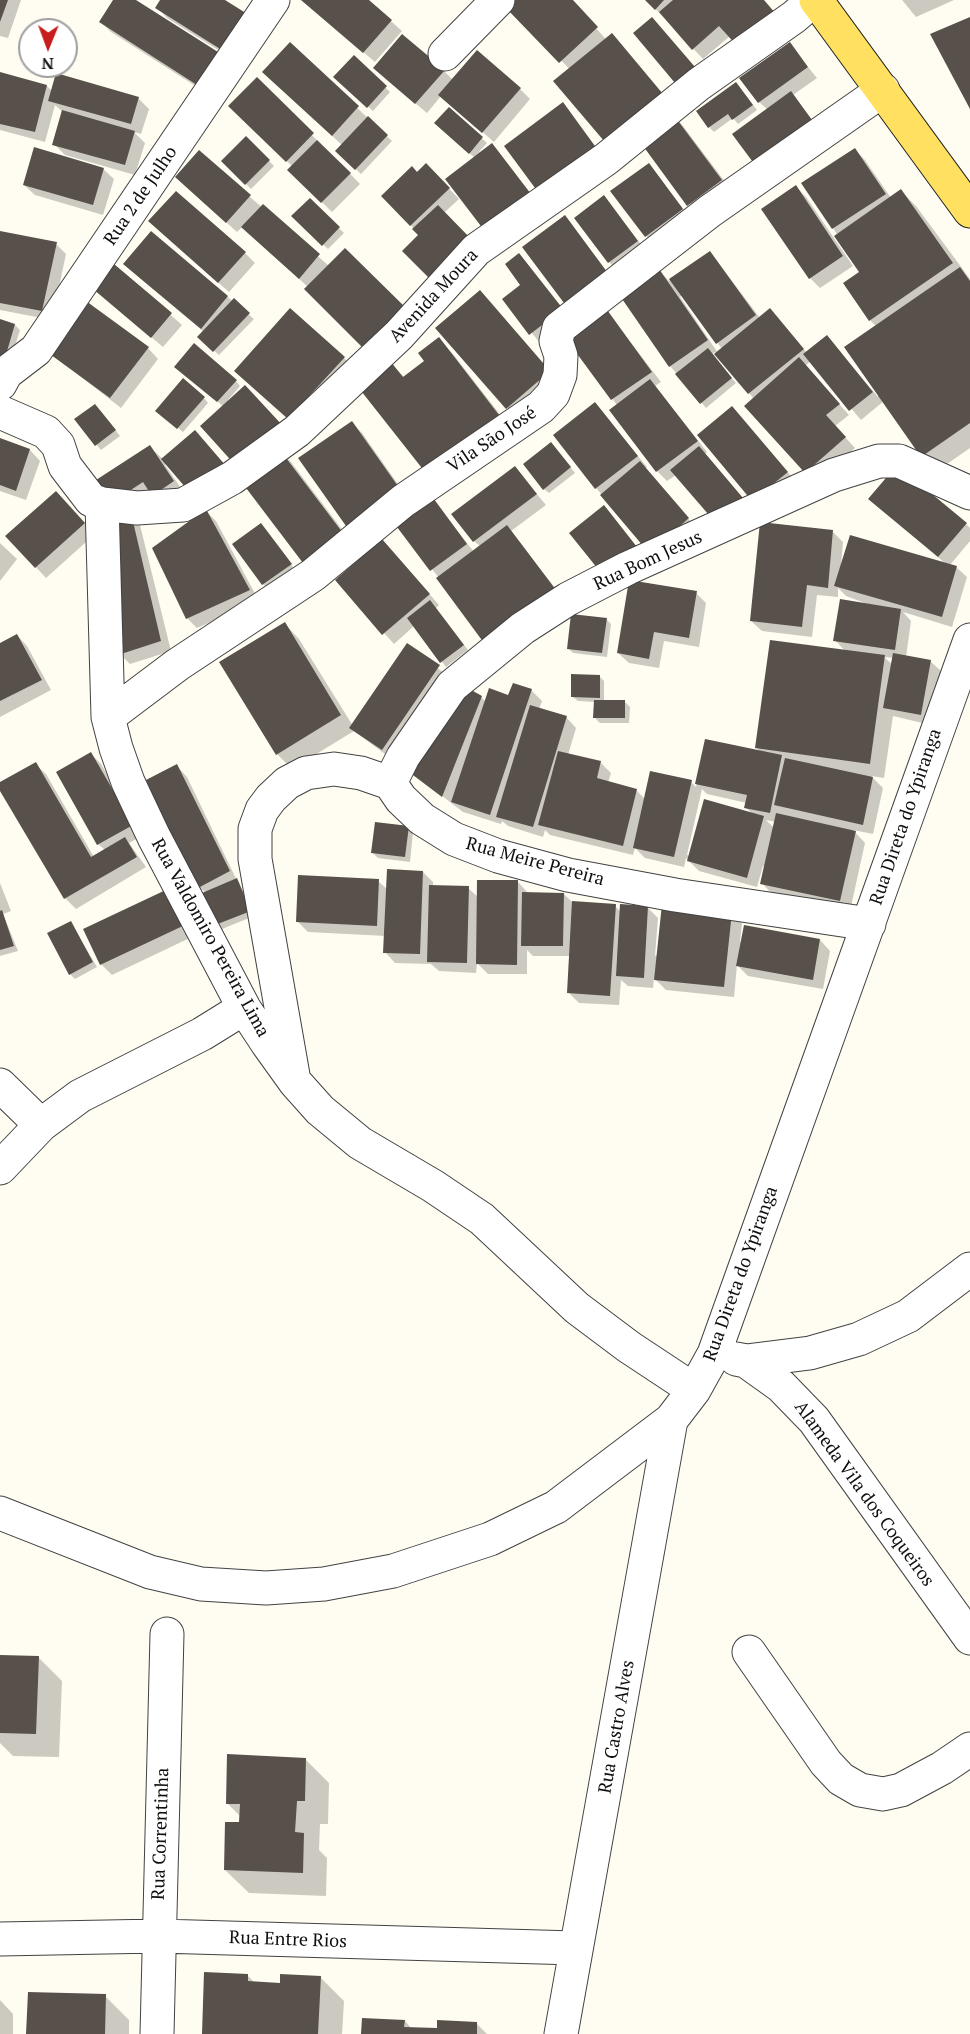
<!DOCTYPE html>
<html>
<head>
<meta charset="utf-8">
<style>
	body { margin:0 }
	#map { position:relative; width:970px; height:2034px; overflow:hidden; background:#fffdf1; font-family:"PT Serif",serif }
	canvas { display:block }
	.north { position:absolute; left:18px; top:18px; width:60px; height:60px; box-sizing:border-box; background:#fff; border:2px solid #9f9f9f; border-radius:50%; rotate:181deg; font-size:16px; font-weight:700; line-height:24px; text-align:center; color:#0f0f0f }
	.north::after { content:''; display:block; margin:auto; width:21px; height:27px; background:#c81d1d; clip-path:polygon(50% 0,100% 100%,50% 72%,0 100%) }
</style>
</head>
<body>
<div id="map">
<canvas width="970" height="2034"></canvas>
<div class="north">N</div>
</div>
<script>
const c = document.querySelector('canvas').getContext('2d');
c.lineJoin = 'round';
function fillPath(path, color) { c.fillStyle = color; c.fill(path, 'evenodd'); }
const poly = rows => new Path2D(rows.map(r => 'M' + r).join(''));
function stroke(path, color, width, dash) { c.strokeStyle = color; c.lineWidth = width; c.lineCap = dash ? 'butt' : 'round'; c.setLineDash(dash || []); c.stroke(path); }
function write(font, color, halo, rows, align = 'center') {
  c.font = font + ' "PT Serif",serif'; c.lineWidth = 6; c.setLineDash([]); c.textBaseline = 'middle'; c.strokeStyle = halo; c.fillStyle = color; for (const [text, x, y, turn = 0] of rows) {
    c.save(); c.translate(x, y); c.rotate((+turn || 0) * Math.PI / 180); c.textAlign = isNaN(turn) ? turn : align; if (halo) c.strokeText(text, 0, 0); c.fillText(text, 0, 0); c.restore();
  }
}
fillPath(poly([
	[0,0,21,0,8,38,0,36],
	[114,0,133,0,208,94,111,32,101,22],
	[162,0,222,0,236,61,167,18,157,7],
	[301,0,367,0,402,31,375,62],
	[517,0,571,0,683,126,732,191,698,215,641,141,509,8],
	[647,0,763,0,730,36,703,59],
	[902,0,954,0,916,17],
	[290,44,392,141,361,174,337,151,342,145,274,82],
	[789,44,817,78,793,95,826,138,768,110,759,102],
	[354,57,390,92,373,111,335,77],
	[444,71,453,80,520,89,530,99,494,142,441,96,427,113,385,78],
	[0,74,47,86,52,91,138,98,149,109,141,134,134,132,145,143,135,175,65,155,54,144,63,112,55,105,45,142,0,130],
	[257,79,360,184,332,212,289,170,293,167,230,106],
	[741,89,757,110,738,124,733,118,714,132,709,127],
	[563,104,606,160,539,191],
	[449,109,487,143,478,153,491,145,543,209,475,158,441,128],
	[246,138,274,166,251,189,223,161],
	[855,150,865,160,891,198,901,191,916,206,970,279,970,448,937,471,884,401,861,420,811,361,805,366,849,415,835,426,855,448,816,483,754,399,715,352,712,354,736,383,706,408,670,366,657,268,669,281,710,252,760,318,770,310,807,353,827,337,878,397,877,327,870,320,861,272,833,228],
	[682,295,722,349,718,353,680,297],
	[426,165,459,199,420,235,383,196],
	[649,165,692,220,656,246,646,236],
	[103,169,114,179,103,215,35,195,24,185],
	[187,187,249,196,329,266,308,287,242,227,237,232],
	[796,187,806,197,853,266,820,288,810,278],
	[604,197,647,252,619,272,609,262],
	[310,200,344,233,328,249,293,216],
	[565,217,616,283,565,302,524,247],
	[160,231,245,253,255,263,229,292],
	[0,232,56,244,66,254,52,320,0,310],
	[151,233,254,319,219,355,199,337,204,332,135,274],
	[519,255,572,320,541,344,504,300,522,285],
	[115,266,182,325,163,347,106,299],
	[605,309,661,382,655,386,707,452,705,454,752,509,676,475,667,481,657,471,617,405,566,337],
	[0,321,15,325,20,330,10,362,0,359],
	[438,328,560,382,517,419],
	[438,339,453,354,512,430,441,486,391,364,405,378,426,362],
	[148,348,158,359,121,408,49,352],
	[344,358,354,368,299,428,236,371],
	[181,371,236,381,240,386,228,400,291,462,356,548,224,407],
	[204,398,208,403,183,432,162,415],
	[595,404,647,467,645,468,698,530,660,562,596,488],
	[732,408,797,483,764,511],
	[100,410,120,436,101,450,76,420],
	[352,423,362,433,409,500,357,535,347,525],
	[0,440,30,450,40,461,26,500,0,491],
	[150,447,167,463,165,465,183,491,112,502],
	[556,449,575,473,549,493,544,489],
	[515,468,546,505,511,531,565,601,439,578,396,523,431,497,474,552,481,547,474,541],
	[870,499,966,524,970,528,970,541,950,565,956,567,967,577,952,627,903,612,911,621,906,657,930,661,941,671,931,725,893,716,884,778,871,776,883,788,873,834,853,830,865,843,850,911,772,894,762,883,766,867,763,866,757,887,699,871,686,858,684,867,645,858,635,848,633,855,550,835,545,830,543,837,508,826,502,821,501,824,463,812,407,769,481,697,486,702,531,690,542,701,539,709,566,717,576,728,568,755,600,762,611,773,608,783,636,790,645,799,691,782,696,787,706,741,761,752,756,748,846,652,835,640,873,606,846,596,838,588,838,597,817,595,812,637,762,631,751,621,833,532,843,542,841,565,946,564],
	[884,657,894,658,893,665],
	[702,789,707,794,747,803,746,808,753,814,690,856,687,855],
	[766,820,776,822,774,828],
	[66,503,95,534,46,578,7,536],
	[206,511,216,521,259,601,197,628,187,618],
	[130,514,140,525,171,651,130,664,120,654],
	[266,530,295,570,268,589,263,584],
	[0,543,17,559,0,581],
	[392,551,439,605,436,608,468,650,446,667,414,626,394,644,384,633],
	[696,593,706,603,699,647,664,641,659,668,629,663,618,653],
	[606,619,611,624,607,657,573,653,568,648],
	[285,624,299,639,353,726,408,645,449,677,393,760,354,731,292,769,277,754],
	[17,635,27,646,51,690,0,717,0,644],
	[599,676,604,681,604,702,625,702,630,707,629,723,600,723,595,718,595,702,578,701,573,697],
	[91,754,101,764,142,836,129,843,146,867,76,909,65,898,0,784,35,764,46,774,94,857,105,850,98,844],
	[177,766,187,777,254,916,222,929,217,924,206,893,199,887],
	[408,827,413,832,410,862,378,858,373,853],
	[423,872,433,882,433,887,468,888,479,898,518,882,528,893,564,894,572,902,615,906,621,912,648,908,658,918,655,956,731,913,742,923,740,942,820,940,830,951,823,989,748,976,737,965,734,997,666,990,654,978,653,988,628,986,621,980,619,1005,579,1003,568,992,570,956,533,956,527,950,527,974,488,974,477,963,476,973,439,971,431,964,395,963,385,952,386,936,308,932,298,922,378,881,388,890],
	[0,883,11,911,3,914,18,951,0,956],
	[169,890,196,935,112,975,101,964,85,930],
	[71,923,97,967,75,979,70,974],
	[0,1656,39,1658,62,1681,59,1757,13,1756,0,1743],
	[305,1759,329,1783,328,1824,320,1824,319,1850,327,1858,326,1896,249,1893,225,1870,241,1824,241,1817,227,1803],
	[247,1975,255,1983,282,1984,320,1977,344,2001,342,2034,203,2034],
	[105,1996,129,2020,129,2034,28,2034],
	[0,2000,13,2014,13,2034,0,2034],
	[405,2021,412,2029,438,2030,477,2024,487,2034,362,2034]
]), '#0003');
fillPath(poly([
	[0,0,8,0,0,22],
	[113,0,136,0,218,52,197,85,99,22],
	[160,0,225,0,249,15,225,52,155,8],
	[301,0,369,0,392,20,363,53],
	[515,0,573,0,598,27,559,63,506,8],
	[645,0,664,0,655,10],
	[673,0,764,0,776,14,738,47,719,26,692,50,659,12],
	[652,17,695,67,675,83,633,33],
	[970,17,970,109,930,34],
	[612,33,668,100,610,148,553,81],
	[402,34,445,70,415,104,373,68],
	[290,42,359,106,332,136,262,72],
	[790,42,808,67,758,103,739,78],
	[477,50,521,88,482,133,438,95],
	[354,55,387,86,367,108,333,77],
	[0,72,47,85,35,132,0,124],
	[56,73,139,97,131,124,48,101],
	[257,77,314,133,286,162,228,106],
	[736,82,753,105,732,120,728,114,708,128,696,111],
	[791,91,817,127,758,169,732,134],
	[563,102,597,149,538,192,504,146],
	[449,107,483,137,469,154,434,123],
	[62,110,135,131,125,165,52,145],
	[673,114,722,180,687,206,638,139],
	[368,116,388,135,355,170,335,151],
	[246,136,270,160,245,185,221,161],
	[317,140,351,173,321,203,287,170],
	[492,143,534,198,487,234,445,179],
	[34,147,104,168,93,205,23,185],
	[855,148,886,194,832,229,801,183],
	[199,150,251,195,226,223,175,177],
	[426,163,450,188,410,226,381,196,412,166,417,172],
	[649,163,683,209,645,237,610,191],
	[796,185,843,256,809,279,761,209],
	[901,189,953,263,869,321,843,283,859,272,834,236],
	[176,191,246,252,218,283,148,221],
	[604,195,638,241,608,263,574,218],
	[310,198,340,227,322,246,291,216],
	[263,204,320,254,299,279,241,227],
	[438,205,473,241,432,281,402,251,418,235,412,229],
	[565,215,607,272,564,303,522,247],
	[0,231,57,242,42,311,0,303],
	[151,231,228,296,201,329,123,264],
	[345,248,405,307,364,349,304,289],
	[710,251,756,315,716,344,669,279],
	[519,253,563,309,529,335,502,299,520,285,505,264],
	[114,264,172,313,151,338,93,289],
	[657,266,708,340,669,367,618,293],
	[960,267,970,281,970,423,921,457,844,347],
	[480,290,550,371,506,409,435,328],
	[234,298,250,313,213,352,197,337],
	[86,301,149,347,110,398,47,352],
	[605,307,652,372,611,400,564,336],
	[290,308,345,357,288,419,234,371],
	[770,308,804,349,748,394,714,354],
	[0,319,15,324,5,358,0,356],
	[827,335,873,392,849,411,803,354],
	[439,337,499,415,425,472,358,387,391,362,403,377,424,361,418,353],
	[194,343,237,380,217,402,174,367],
	[708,348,732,378,700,404,675,374],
	[799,357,840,404,826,415,846,437,805,473,744,406],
	[183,378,205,397,177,429,155,411],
	[650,379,698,441,656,472,609,410],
	[245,385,283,426,237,467,200,426],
	[595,402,638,456,595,489,553,435],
	[95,404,116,430,95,446,74,419],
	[732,406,788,472,752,501,697,435],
	[352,421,400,489,346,526,298,458],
	[195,430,226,466,192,495,161,459],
	[0,438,30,449,16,491,0,485],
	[551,442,571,467,543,490,523,464],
	[150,445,174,481,152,496,143,482,111,503,96,480],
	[699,446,743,498,715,522,670,470],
	[280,450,346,537,306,567,240,480],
	[640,461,689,518,649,553,600,495],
	[897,465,967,523,938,557,868,499],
	[515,466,537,494,473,542,451,514],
	[56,491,85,523,35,568,5,536],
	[431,495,467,544,430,571,394,523],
	[604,505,637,547,602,574,569,533],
	[206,509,250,590,186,619,152,548],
	[131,513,161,641,118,655,108,516],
	[760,522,833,530,828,588,807,585,802,627,750,621],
	[261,523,292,564,262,585,232,544],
	[507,525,556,590,484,643,436,578],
	[850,535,957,566,942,617,834,586],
	[382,539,430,594,382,635,335,580],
	[629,580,697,591,689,638,654,632,649,659,617,653],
	[840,599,901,609,895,650,833,641],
	[430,600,464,645,440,663,407,618],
	[571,614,607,618,602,653,567,649],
	[285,622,341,715,276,755,219,662],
	[17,634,42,680,0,701,0,643],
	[770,640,885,655,870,764,755,748],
	[407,643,440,665,382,750,349,728],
	[893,653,931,660,921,715,883,708],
	[571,674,600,675,600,698,571,697],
	[513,683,532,689,490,815,451,802,489,688,508,695],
	[464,686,482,696,442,797,405,769],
	[594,700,625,700,625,718,593,718],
	[530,705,567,716,533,827,496,817],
	[705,739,782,755,770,813,744,808,747,795,695,784],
	[558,751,601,761,597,778,637,789,623,846,538,825],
	[91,752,133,825,97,845,56,772],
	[785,758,873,777,863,825,774,805],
	[36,762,91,857,125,837,137,857,64,899,0,791,0,782],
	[177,764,230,871,198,888,144,781],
	[650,771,692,780,674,857,633,848],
	[704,799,764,816,747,878,687,861],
	[776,813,856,831,840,901,760,884],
	[375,822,409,826,405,857,371,853],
	[387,869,423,871,420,954,383,953],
	[298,875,379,879,377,926,296,922],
	[237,878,251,911,215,925,202,893],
	[477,880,518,880,517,965,476,964],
	[429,885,469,886,467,963,427,962],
	[170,888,187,924,100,965,83,929],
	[522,892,564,893,563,946,521,946],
	[572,901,616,904,610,996,567,993],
	[620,904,648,906,644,978,616,976],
	[662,904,732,912,724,987,654,980],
	[2,910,14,946,0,950,0,911],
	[71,921,93,962,69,975,47,933],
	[744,925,820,939,813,980,736,966],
	[0,1655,39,1656,36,1734,0,1733],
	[227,1754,306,1758,305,1801,297,1801,295,1832,304,1833,303,1873,224,1870,225,1822,239,1822,240,1804,226,1804],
	[204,1972,248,1974,248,1981,280,1983,280,1974,321,1976,318,2034,202,2034],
	[28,1992,106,1994,105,2034,26,2034],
	[362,2018,405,2020,404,2027,437,2028,437,2020,477,2022,477,2034,361,2034]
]), '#58504a');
const minor = poly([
	[445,54,498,0],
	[0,384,6,373,36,350,273,0],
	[0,412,46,432,58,445,65,466,91,500,102,504,137,508,183,505,232,478,297,431,399,335,476,250,606,159,699,84,794,17,814,0],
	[102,504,108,717,116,748,128,782,154,837,244,1008,267,1043,295,1082,320,1110,360,1143,433,1186,482,1219,577,1308,629,1347,694,1390],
	[108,717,177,665,313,575,403,501,541,407,553,394,560,375,561,356,556,341,559,328,710,211,883,90],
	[390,783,403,757,452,686,523,628,568,599,628,568,834,475,879,461,899,461,970,493],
	[293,1075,255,859,255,829,262,810,271,798,287,783,306,773,334,769,361,773,390,783,401,799,422,819,454,839,498,856,568,875,675,895,869,924],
	[0,1085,41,1125],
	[0,1168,41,1125,80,1096,202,1034,244,1008],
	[736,1359,746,1361,810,1353,859,1339,908,1316,970,1269],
	[746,1361,781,1386,814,1420,970,1638],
	[0,1513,150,1572,201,1584,266,1588,324,1584,393,1571,490,1539,556,1507,671,1420,694,1390,714,1354,970,640],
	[749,1652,826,1763,841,1779,860,1790,883,1794,901,1790,942,1768,970,1749],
	[0,1939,159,1936,575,1948],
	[157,2034,167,1634],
	[561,2034,671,1420]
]);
const major = poly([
	[816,0,970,211]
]);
stroke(minor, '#424242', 35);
stroke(major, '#202020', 35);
stroke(minor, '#fff', 33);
stroke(major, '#ffe061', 33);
write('18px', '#0f0f0f', '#fff', [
	["Rua 2 de Julho",141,196,-56],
	["Avenida Moura",434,296,-47],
	["Vila São José",492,440,-34],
	["Rua Bom Jesus",648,561,-25],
	["Rua Direta do Ypiranga",906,817,-71],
	["Rua Meire Pereira",535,862,15],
	["Rua Valdomiro Pereira Lima",210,938,61],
	["Rua Direta do Ypiranga",741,1274,-70],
	["Alameda Vila dos Coqueiros",864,1494,54],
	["Rua Castro Alves",617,1727,-80],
	["Rua Correntinha",161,1834,-88],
	["Rua Entre Rios",288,1940,2]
]);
</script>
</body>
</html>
